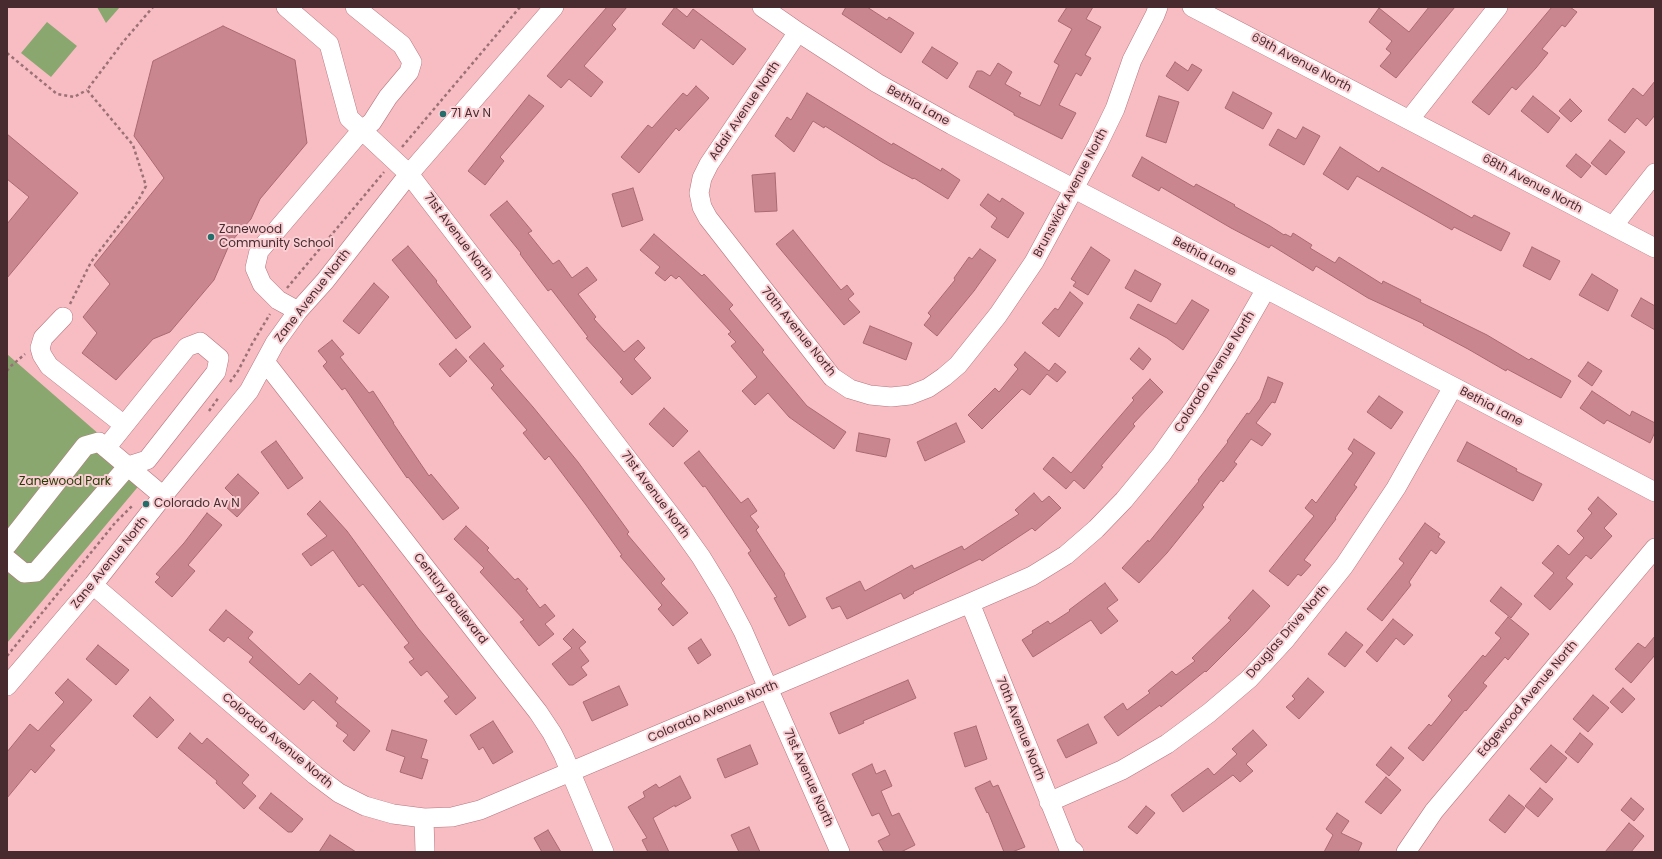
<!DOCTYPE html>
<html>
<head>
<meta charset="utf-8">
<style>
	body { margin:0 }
	#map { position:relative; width:1662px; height:859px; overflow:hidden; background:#f7bdc3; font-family:Poppins,sans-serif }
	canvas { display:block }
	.frame { position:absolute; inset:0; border:8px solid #472b2f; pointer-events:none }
</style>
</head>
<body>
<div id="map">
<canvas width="1662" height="859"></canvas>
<div class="frame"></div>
</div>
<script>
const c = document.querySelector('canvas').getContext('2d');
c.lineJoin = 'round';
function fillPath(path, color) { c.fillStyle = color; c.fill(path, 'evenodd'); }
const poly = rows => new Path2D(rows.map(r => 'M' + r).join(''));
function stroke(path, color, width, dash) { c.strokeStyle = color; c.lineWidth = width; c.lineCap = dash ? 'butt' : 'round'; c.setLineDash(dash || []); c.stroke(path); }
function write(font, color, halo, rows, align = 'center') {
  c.font = font + ' Poppins,sans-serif'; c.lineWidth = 4; c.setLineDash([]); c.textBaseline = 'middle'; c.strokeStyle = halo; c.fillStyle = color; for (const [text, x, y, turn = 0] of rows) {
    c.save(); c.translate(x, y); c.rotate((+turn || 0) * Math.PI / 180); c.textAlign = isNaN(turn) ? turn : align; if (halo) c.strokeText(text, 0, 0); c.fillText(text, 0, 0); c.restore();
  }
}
fillPath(poly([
	[97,7,120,7,106,23],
	[47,22,77,46,51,77,21,53],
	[7,354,147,476,7,643]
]), '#8aa770');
const building = poly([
	[607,7,627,7,612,25,616,29,584,66,603,82,591,97,569,79,561,88,547,76,607,7],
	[675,7,687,17,693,9,746,49,733,65,701,39,694,49,662,24,675,7],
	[846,7,867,7,887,20,889,17,914,33,901,53,842,14,846,7],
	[1067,7,1093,7,1086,19,1101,27,1085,55,1091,58,1081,76,1076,73,1059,105,1076,113,1062,139,1014,115,1014,113,969,87,977,71,982,71,990,76,998,63,1012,72,1005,84,1021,93,1019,96,1040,106,1059,65,1054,62,1072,29,1058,21,1067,7],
	[1429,7,1455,7,1396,78,1380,66,1391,53,1386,49,1392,41,1369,22,1379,8,1409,32,1429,7],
	[1552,7,1570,7,1577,12,1565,27,1562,25,1542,49,1548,53,1536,68,1516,90,1512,87,1489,115,1472,102,1552,7],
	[223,26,295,60,307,143,260,199,251,219,230,243,214,280,170,332,153,339,116,380,82,353,97,333,83,317,110,284,94,265,164,178,134,136,153,61,223,26],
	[932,47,958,63,947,79,922,62,932,47],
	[1175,62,1188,71,1192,64,1202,70,1188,91,1166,76,1175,62],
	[1655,81,1655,115,1646,126,1637,118,1625,133,1608,120,1633,88,1643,96,1655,81],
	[696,86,709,98,679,131,676,128,639,173,621,157,648,125,652,128,683,93,687,96,696,86],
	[1233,92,1272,113,1263,129,1225,108,1233,92],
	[807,93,892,145,893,143,941,171,942,168,960,180,948,199,914,178,913,179,882,162,825,126,824,128,813,121,794,152,775,136,787,117,791,120,807,93],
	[529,95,544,106,500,157,504,161,485,185,468,171,529,95],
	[1159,96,1179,102,1166,143,1146,136,1159,96],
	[1533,96,1560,118,1548,133,1521,111,1533,96],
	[1570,99,1582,111,1571,122,1559,111,1570,99],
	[1303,127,1320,136,1304,165,1269,145,1278,129,1296,139,1303,127],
	[7,134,78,193,7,278,7,224,29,197,7,179,7,134],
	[1610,140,1625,152,1606,175,1591,163,1610,140],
	[1340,147,1379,172,1382,167,1472,218,1474,215,1510,233,1501,251,1454,227,1452,230,1357,176,1348,190,1323,174,1340,147],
	[1576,154,1591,166,1581,178,1566,166,1576,154],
	[1142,157,1194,187,1196,184,1235,205,1234,206,1270,226,1284,235,1285,234,1291,237,1293,233,1312,245,1310,248,1335,263,1339,257,1382,284,1383,281,1421,300,1420,302,1487,335,1529,360,1531,358,1571,381,1561,398,1507,369,1506,371,1468,349,1423,325,1424,324,1368,298,1316,266,1313,271,1271,245,1269,248,1231,228,1161,187,1159,191,1132,176,1142,157],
	[775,173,777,211,755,212,752,175,775,173],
	[633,188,643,220,622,227,612,194,633,188],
	[988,194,1000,202,1002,198,1024,213,1008,238,991,227,997,218,980,205,988,194],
	[507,201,532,231,528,233,553,264,559,260,572,278,587,267,597,280,578,294,596,317,594,319,624,352,638,340,645,348,634,359,651,378,632,395,620,382,623,379,586,338,588,337,551,289,548,291,520,254,521,253,490,215,507,201],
	[793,230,841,290,847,285,854,294,848,299,860,312,844,325,776,244,793,230],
	[654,234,702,276,704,274,733,305,729,309,764,350,762,352,807,406,846,432,834,449,789,417,768,393,755,405,742,391,757,377,731,346,736,342,728,334,731,332,679,276,676,279,671,275,665,281,655,273,660,267,640,250,654,234],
	[408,246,437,281,436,282,471,327,456,339,392,260,408,246],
	[1091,247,1110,260,1088,295,1073,286,1076,282,1071,279,1091,247],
	[1532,247,1560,261,1550,280,1523,266,1532,247],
	[980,249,996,260,974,291,937,336,924,325,931,316,928,313,955,280,954,278,969,257,972,259,980,249],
	[1135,270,1161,284,1151,302,1125,288,1135,270],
	[1592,274,1618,290,1608,311,1579,295,1592,274],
	[374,283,389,297,359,334,343,321,374,283],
	[1070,292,1083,303,1059,337,1042,323,1055,308,1058,310,1070,292],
	[1641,298,1655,306,1655,330,1631,316,1641,298],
	[1192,300,1209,310,1183,350,1167,338,1130,318,1138,304,1176,324,1192,300],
	[870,326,912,343,906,360,863,343,870,326],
	[332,340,344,354,340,357,369,393,373,391,394,423,393,423,429,476,431,474,459,508,443,520,408,477,407,478,345,388,342,390,323,366,327,362,318,351,332,340],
	[484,343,504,366,500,369,533,407,578,462,629,532,627,534,665,579,661,583,688,613,673,626,658,609,662,605,620,556,622,555,586,505,549,456,545,460,523,433,527,430,491,388,494,385,469,357,484,343],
	[1139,348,1151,359,1143,370,1130,359,1139,348],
	[456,349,467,361,450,377,439,364,456,349],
	[1025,352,1049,371,1055,363,1066,372,1057,382,1047,374,1030,395,1022,389,982,429,968,415,995,388,999,392,1018,369,1014,365,1025,352],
	[1588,362,1602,371,1592,386,1578,376,1588,362],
	[1268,377,1283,383,1275,403,1272,402,1256,423,1271,434,1262,446,1251,439,1234,462,1237,464,1223,482,1221,480,1202,505,1204,507,1167,553,1139,583,1122,568,1148,540,1149,542,1199,481,1198,480,1228,442,1227,441,1247,413,1249,414,1260,399,1268,377],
	[1150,379,1163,392,1133,424,1135,426,1101,466,1103,467,1084,489,1074,480,1066,489,1043,469,1053,457,1071,473,1134,400,1132,398,1150,379],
	[1592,391,1630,416,1632,411,1655,423,1655,432,1650,443,1607,420,1604,424,1580,408,1592,391],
	[1379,396,1403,412,1391,429,1367,412,1379,396],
	[664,408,688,431,673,447,649,424,664,408],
	[956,423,965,442,925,461,917,442,956,423],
	[859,433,890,439,886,457,856,451,859,433],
	[1354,439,1375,453,1354,485,1357,487,1335,518,1336,519,1304,560,1311,565,1301,576,1298,574,1288,586,1269,571,1314,516,1305,508,1312,499,1316,503,1353,453,1348,449,1354,439],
	[276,441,303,478,288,489,261,452,276,441],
	[1467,442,1517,469,1516,471,1542,484,1533,501,1457,461,1467,442],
	[699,451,741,503,748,498,757,511,750,516,759,527,756,530,785,574,784,575,806,617,789,626,774,598,777,597,748,553,751,551,705,486,703,487,684,463,699,451],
	[238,474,259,493,237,517,225,506,234,497,225,488,238,474],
	[1034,493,1042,502,1049,496,1061,508,1035,531,1032,528,982,561,980,559,913,592,914,593,904,599,901,593,847,619,840,606,832,609,826,598,860,581,865,591,912,565,914,569,962,546,964,550,1019,514,1015,510,1034,493],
	[1598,497,1617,514,1604,528,1612,536,1591,559,1586,555,1566,578,1573,584,1550,610,1534,596,1554,573,1542,563,1558,545,1569,555,1584,538,1577,531,1592,513,1588,509,1598,497],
	[320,501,347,531,418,628,476,698,456,715,444,701,449,697,427,671,421,676,409,662,414,659,404,647,409,643,363,584,359,587,333,550,311,566,302,554,327,536,307,514,320,501],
	[207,513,222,525,188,565,195,571,172,597,155,582,160,577,156,574,184,543,207,513],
	[1425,523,1440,534,1438,537,1445,542,1436,554,1431,550,1409,582,1411,585,1382,621,1367,609,1404,563,1399,559,1425,523],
	[466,526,489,548,487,550,515,580,518,578,528,589,526,590,540,608,545,604,555,616,545,624,554,634,539,646,520,622,524,620,480,572,484,568,454,539,466,526],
	[1105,583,1118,600,1107,608,1118,621,1101,634,1091,620,1033,657,1022,640,1033,633,1032,631,1048,621,1050,624,1070,611,1069,610,1105,583],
	[1501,587,1522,604,1511,618,1490,601,1501,587],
	[1253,590,1270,606,1245,633,1206,672,1205,671,1161,707,1160,705,1118,736,1104,717,1123,703,1127,710,1150,693,1148,691,1172,671,1176,675,1195,661,1192,658,1231,620,1228,618,1253,590],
	[226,610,253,632,248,638,299,685,310,673,338,698,335,702,370,731,354,751,343,741,348,735,336,726,338,723,313,700,304,710,249,662,253,657,228,637,224,642,209,630,226,610],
	[1508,617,1529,634,1508,660,1505,657,1483,683,1487,686,1466,711,1465,710,1423,761,1408,748,1429,724,1431,726,1452,700,1448,696,1483,655,1485,657,1501,638,1495,633,1508,617],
	[1393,619,1413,635,1404,645,1396,638,1377,662,1366,652,1393,619],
	[573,629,586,642,579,648,589,661,581,667,587,675,573,685,569,685,552,664,572,648,563,639,573,629],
	[1346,632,1363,645,1345,667,1328,654,1346,632],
	[1655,636,1655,655,1631,683,1615,669,1638,643,1645,648,1655,636],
	[701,639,711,655,698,664,688,648,701,639],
	[98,645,129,670,116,685,86,659,98,645],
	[1308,678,1324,692,1299,719,1286,707,1295,699,1292,696,1308,678],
	[68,679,92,700,50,746,55,750,35,773,31,769,7,798,7,752,30,724,38,731,64,702,55,693,68,679],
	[908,680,916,698,863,721,864,723,839,734,830,713,908,680],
	[619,686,628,705,592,721,583,702,619,686],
	[1623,688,1635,699,1622,713,1610,702,1623,688],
	[1593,695,1609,708,1588,732,1573,719,1593,695],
	[150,697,174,720,157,738,133,716,150,697],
	[493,721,513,752,493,764,483,747,479,750,470,735,493,721],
	[1088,724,1097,743,1066,758,1057,740,1088,724],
	[976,726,987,759,965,767,954,733,976,726],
	[392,730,427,740,421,758,428,760,422,779,400,772,405,757,386,750,392,730],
	[1253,730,1267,745,1246,764,1253,771,1240,782,1233,775,1183,812,1171,795,1208,768,1214,775,1237,754,1232,749,1253,730],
	[190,733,202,744,207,738,249,775,242,783,256,796,244,809,216,783,217,781,178,748,190,733],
	[1580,733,1593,744,1578,763,1565,752,1580,733],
	[750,745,758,764,725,778,717,759,750,745],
	[1551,745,1567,758,1546,783,1530,769,1551,745],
	[1391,747,1404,758,1389,776,1376,765,1391,747],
	[872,764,876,774,885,770,892,786,881,791,892,816,899,813,915,845,901,852,884,852,878,841,890,835,879,813,872,816,852,774,872,764],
	[680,776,691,798,675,807,675,805,653,818,669,852,648,852,642,840,647,838,628,807,645,797,643,792,656,784,659,788,680,776],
	[1386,777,1401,790,1381,814,1365,802,1386,777],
	[990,781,993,787,998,785,1025,847,1012,852,1004,852,988,812,987,813,975,788,990,781],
	[1540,788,1553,799,1538,817,1525,806,1540,788],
	[271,793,303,819,292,832,288,832,259,808,271,793],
	[1509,795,1525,808,1505,833,1489,820,1509,795],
	[1631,798,1644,809,1634,821,1621,810,1631,798],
	[1146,806,1155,813,1137,834,1128,827,1146,806],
	[1337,813,1349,821,1341,833,1362,843,1358,852,1324,852,1333,835,1326,829,1337,813],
	[1629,823,1644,836,1631,852,1605,852,1629,823],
	[749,827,760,852,739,852,731,835,749,827],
	[548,830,561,852,542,852,534,838,548,830],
	[330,835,356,852,319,852,330,835]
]);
fillPath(building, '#ca868f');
stroke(building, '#aa6972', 1);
const minor = poly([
	[286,7,329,44,349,118,409,174,676,522,701,557,723,593,743,631,840,852],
	[762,7,798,32,877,83,952,125,1655,492],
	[1192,7,1655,248],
	[798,32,709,164,702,178,699,193,702,207,708,218,832,377,850,389,870,395,891,397,910,395,928,388,944,377,958,365,998,315,1034,262,1097,146,1115,109,1132,60,1155,15,1158,7],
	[1409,120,1498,7],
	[1613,226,1655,173],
	[298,311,278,300,262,284,255,268,259,251,361,131,372,122,388,97,409,72,412,62,402,45,355,7],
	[63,317,43,338,40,348,42,355,49,366,124,425],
	[266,363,538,712,552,733,563,754,604,852],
	[7,545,85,446,99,442,163,496],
	[7,559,24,573,36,572,128,466,147,460,216,372,219,358,200,342,187,347,106,448],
	[93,585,315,775,339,793,365,806,393,814,424,818,452,817,480,810,970,603,1032,576,1066,555,1096,529,1124,500,1161,455,1195,407,1227,357,1266,289],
	[970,603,1068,847,1074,852],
	[7,686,93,585,163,496,249,391,275,343,298,311,325,281,409,174,554,7],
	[1049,802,1122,770,1167,744,1209,713,1249,679,1285,640,1344,566,1396,488,1453,387],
	[424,818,425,852],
	[1406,852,1434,811,1655,548]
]);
stroke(minor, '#b7757e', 20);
stroke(poly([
	[7,53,57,94,74,97,87,90],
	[402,147,520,7],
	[287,288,384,172],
	[70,304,91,262,138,201,146,186,133,145,87,90,123,42,153,7],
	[7,371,11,366,25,354],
	[230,382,238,371,252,344,270,314],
	[209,411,219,397],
	[7,656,115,523,133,505]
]), '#9b7176', 2.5, [3, 3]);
stroke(minor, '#fff', 19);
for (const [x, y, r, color] of [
	[443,114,4,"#236e6b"],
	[211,237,4,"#236e6b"],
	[146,504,4,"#236e6b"]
]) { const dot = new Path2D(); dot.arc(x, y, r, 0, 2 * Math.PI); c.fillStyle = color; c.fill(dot); stroke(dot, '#faced3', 1.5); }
write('12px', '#472b2f', '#faced3', [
	["69th Avenue North",1301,63,28],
	["Bethia Lane",918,106,29],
	["Adair Avenue North",745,111,-56],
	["68th Avenue North",1532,184,28],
	["Brunswick Avenue North",1071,193,-62],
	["71st Avenue North",458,237,53],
	["Bethia Lane",1204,257,28],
	["Zane Avenue North",313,296,-52],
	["70th Avenue North",798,332,51],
	["Colorado Avenue North",1215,372,-58],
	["Bethia Lane",1491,407,28],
	["71st Avenue North",655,495,53],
	["Zane Avenue North",110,563,-51],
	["Century Boulevard",450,599,52],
	["Douglas Drive North",1288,632,-49],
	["Edgewood Avenue North",1528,699,-50],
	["Colorado Avenue North",713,712,-23],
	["70th Avenue North",1020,729,68],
	["Colorado Avenue North",277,741,40],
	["71st Avenue North",808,778,66]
]);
write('12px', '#472b2f', '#faced3', [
	["71 Av N",451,114],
	["Zanewood",219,230],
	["Community School",219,244],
	["Colorado Av N",154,504]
], 'left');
write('12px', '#253d05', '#faced3', [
	["Zanewood Park",65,482]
]);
</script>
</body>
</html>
